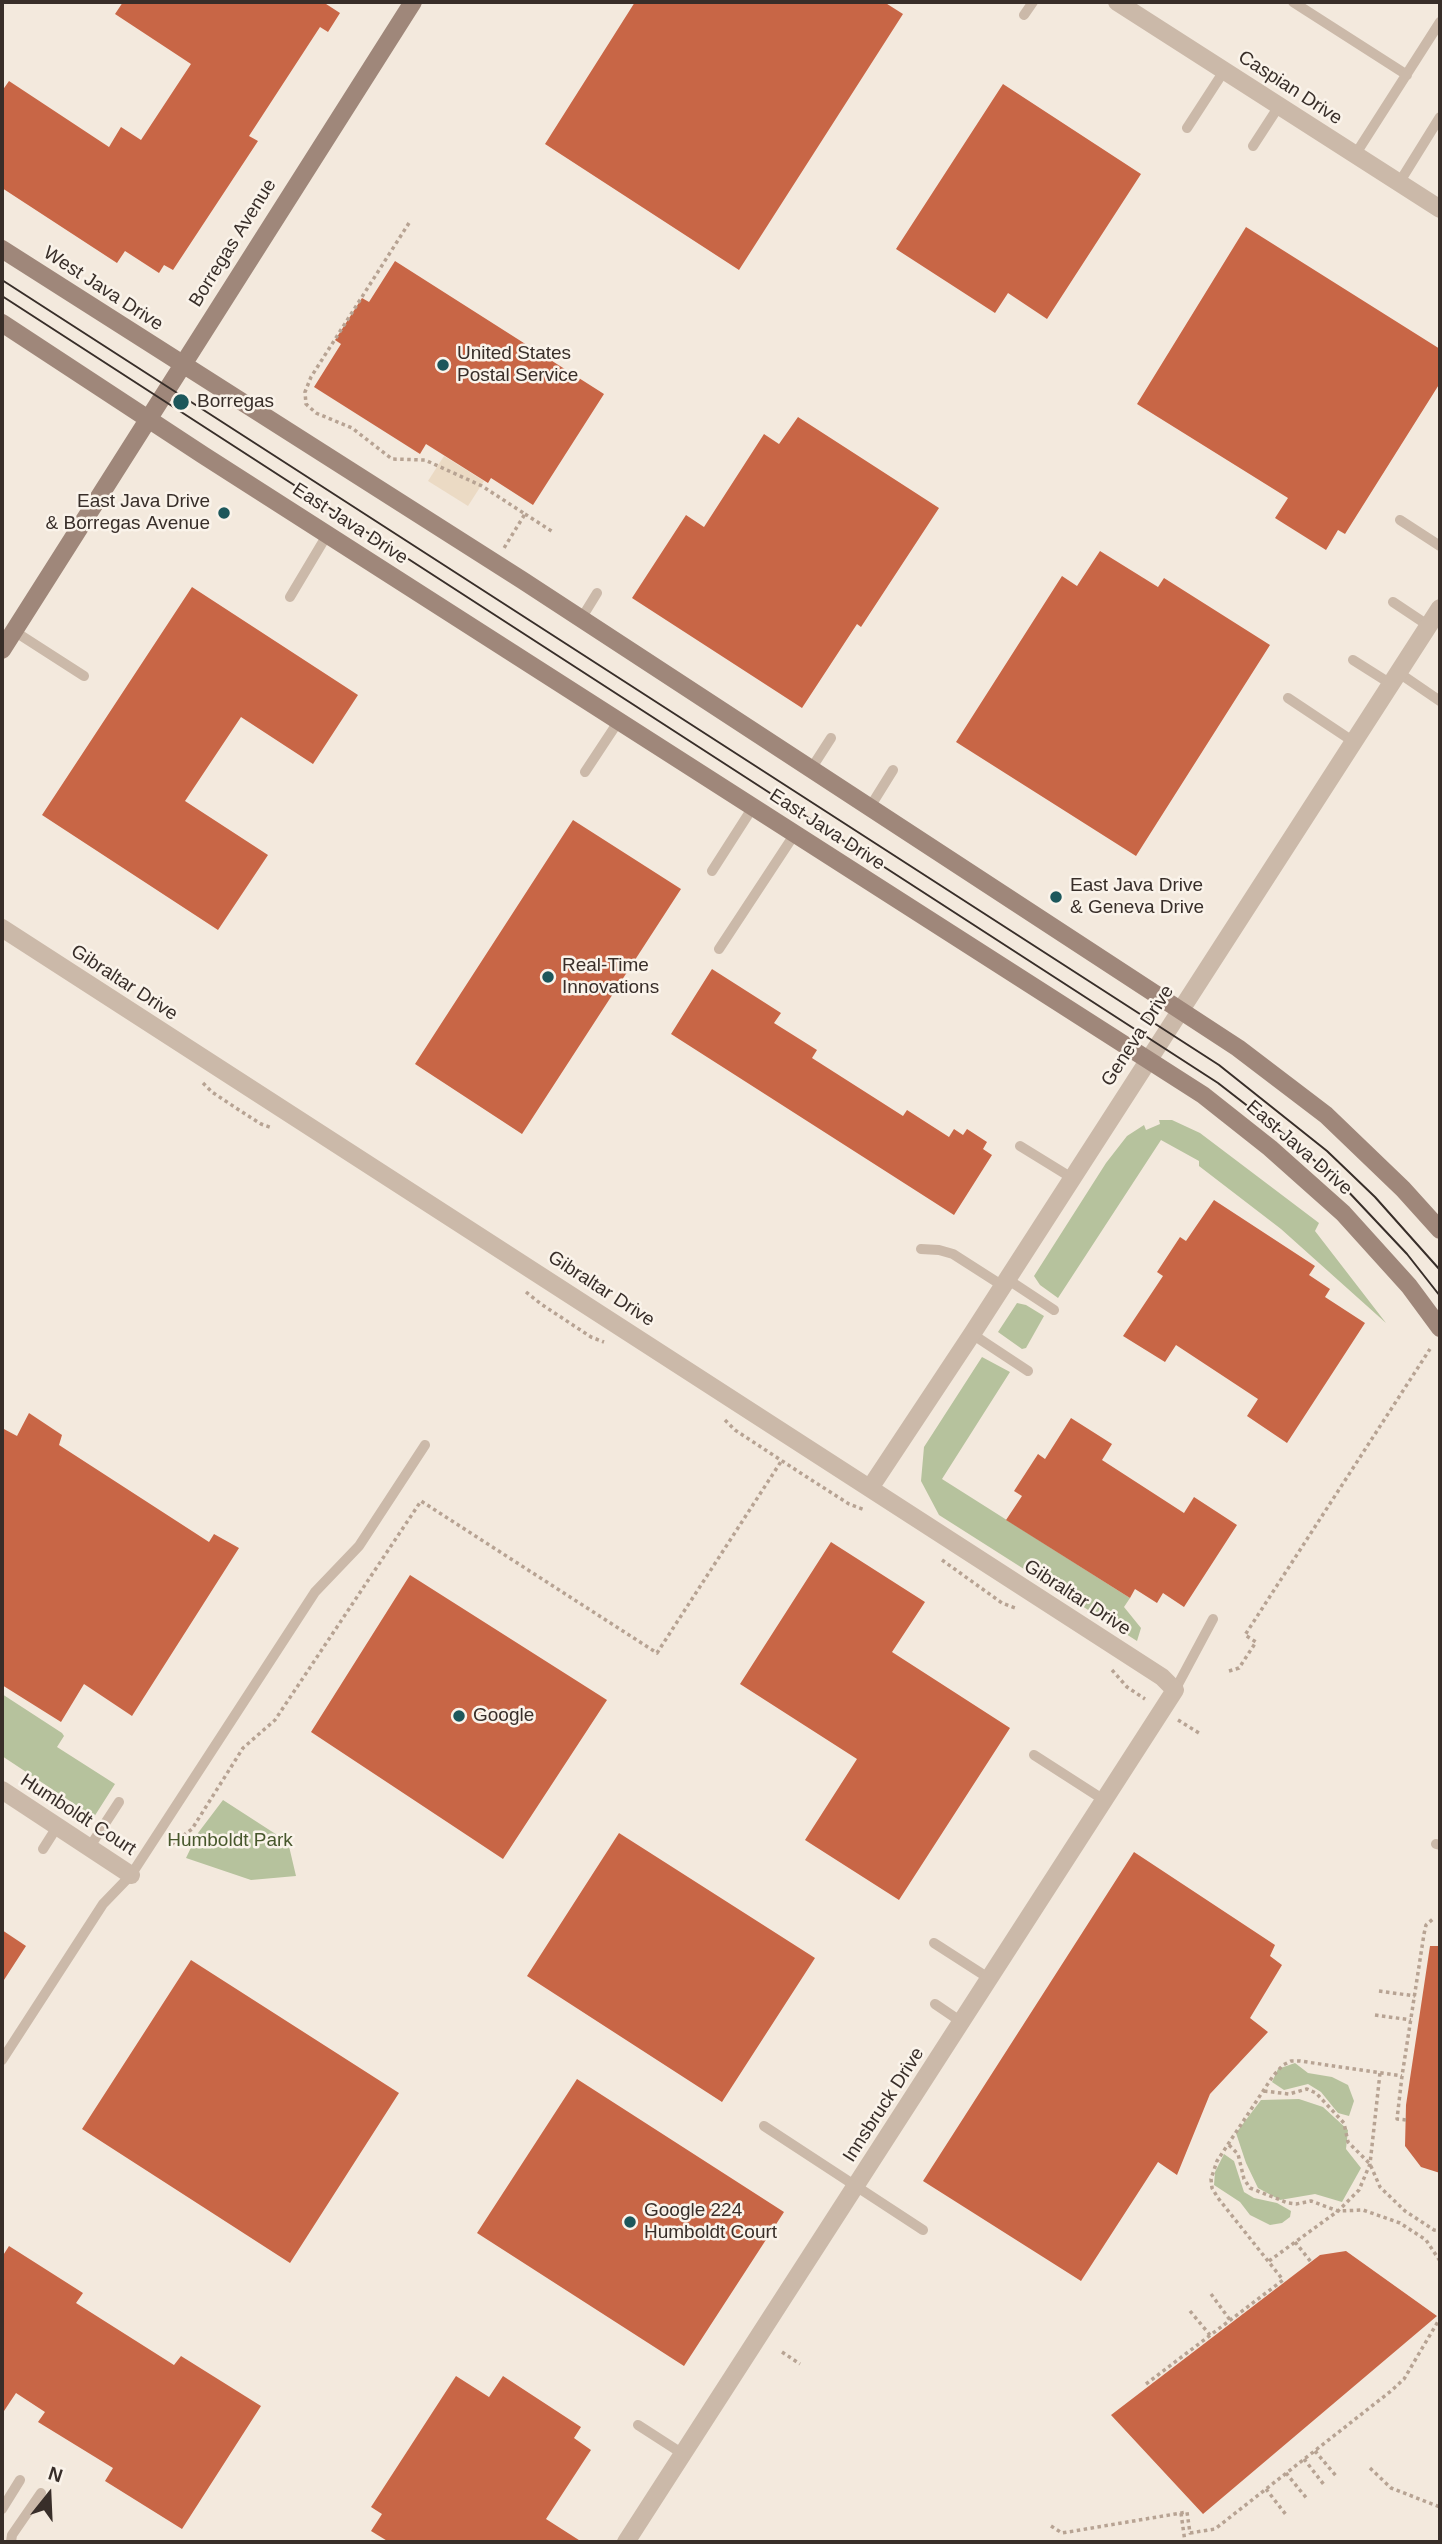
<!DOCTYPE html>
<html>
<head>
<meta charset="utf-8">
<style>
	body { margin:0 }
	#map { position:relative; width:1442px; height:2544px; overflow:hidden; background:#f3e9dd; font-family:Helvetica,sans-serif }
	canvas { display:block }
	.frame { position:absolute; inset:0; border:4px solid #382e29; pointer-events:none }
	.north { position:absolute; left:14px; top:2460px; width:70px; height:70px; -webkit-text-stroke:5px #faf3ea; paint-order:stroke; rotate:18deg; font-size:19px; font-weight:700; line-height:28px; text-align:center; color:#382e29 }
	.north::after { content:''; display:block; margin:auto; width:24px; height:32px; background:#382e29; clip-path:polygon(50% 0,100% 100%,50% 72%,0 100%) }
</style>
</head>
<body>
<div id="map">
<canvas width="1442" height="2544"></canvas>
<div class="frame"></div>
<div class="north">N</div>
</div>
<script>
const c = document.querySelector('canvas').getContext('2d');
c.lineJoin = 'round';
function fillPath(path, color) { c.fillStyle = color; c.fill(path, 'evenodd'); }
const poly = rows => new Path2D(rows.map(r => 'M' + r).join(''));
function stroke(path, color, width, dash) { c.strokeStyle = color; c.lineWidth = width; c.lineCap = dash ? 'butt' : 'round'; c.setLineDash(dash || []); c.stroke(path); }
function write(font, color, halo, rows, align = 'center') {
  c.font = font + ' Helvetica,sans-serif'; c.lineWidth = 5; c.setLineDash([]); c.textBaseline = 'middle'; c.strokeStyle = halo; c.fillStyle = color; for (const [text, x, y, turn = 0] of rows) {
    c.save(); c.translate(x, y); c.rotate((+turn || 0) * Math.PI / 180); c.textAlign = isNaN(turn) ? turn : align; if (halo) c.strokeText(text, 0, 0); c.fillText(text, 0, 0); c.restore();
  }
}
fillPath(poly([
	[1159,1120,1172,1120,1200,1133,1319,1223,1315,1231,1386,1323,1281,1229,1199,1166,1199,1161,1161,1140,1058,1298,1040,1285,1034,1276,1106,1163,1127,1136,1144,1125,1146,1130,1160,1124],
	[1017,1303,1026,1305,1044,1316,1026,1348,1022,1349,998,1332],
	[982,1357,1010,1372,942,1479,1130,1598,1124,1607,1141,1628,1137,1641,939,1515,921,1481,924,1447],
	[2,1694,62,1733,64,1736,57,1747,115,1784,94,1817,2,1756],
	[223,1800,288,1842,296,1876,251,1880,186,1858,198,1833],
	[1295,2063,1308,2073,1332,2077,1348,2085,1354,2101,1349,2116,1338,2113,1321,2092,1308,2084,1284,2090,1272,2082,1278,2069],
	[1299,2099,1323,2107,1348,2130,1346,2149,1361,2168,1342,2202,1315,2194,1280,2200,1258,2188,1246,2163,1236,2133,1261,2100],
	[1224,2154,1234,2161,1244,2192,1254,2198,1277,2203,1291,2211,1290,2217,1282,2223,1270,2225,1250,2215,1240,2202,1214,2185,1215,2172]
]), '#b6c29d');
fillPath(poly([
	[444,456,484,481,468,506,428,481]
]), '#ebdac4');
fillPath(poly([
	[123,2,323,2,340,13,328,32,320,27,249,136,258,141,173,270,164,265,159,273,125,251,117,263,2,188,2,91,9,81,109,147,121,127,141,140,191,64,115,14],
	[635,2,884,2,903,14,739,270,545,144],
	[1003,84,1141,174,1047,319,1008,293,995,313,896,249],
	[1246,227,1440,349,1440,383,1345,534,1338,530,1326,550,1275,518,1288,498,1137,404],
	[395,261,604,394,533,505,491,478,488,483,426,444,420,454,314,387,341,344,335,340,362,298,369,302],
	[798,417,939,508,861,627,857,624,802,708,632,598,686,515,704,527,764,434,779,444],
	[1100,551,1158,587,1164,578,1270,645,1136,856,956,742,1062,576,1077,586],
	[192,587,358,695,313,764,241,717,185,801,268,855,218,930,42,815],
	[573,820,681,889,522,1134,415,1064],
	[712,969,781,1013,774,1023,817,1050,812,1058,903,1116,907,1110,949,1137,954,1129,963,1135,967,1129,987,1142,983,1149,992,1155,954,1215,671,1034],
	[1214,1200,1315,1266,1309,1275,1330,1289,1325,1297,1365,1323,1287,1443,1247,1416,1258,1399,1176,1345,1165,1362,1123,1336,1163,1276,1157,1272,1180,1237,1186,1241],
	[29,1413,62,1435,59,1445,209,1542,214,1534,239,1548,132,1716,84,1684,61,1722,2,1685,2,1428,17,1436],
	[1071,1418,1112,1444,1102,1460,1184,1513,1194,1497,1237,1525,1184,1607,1163,1593,1157,1603,1135,1589,1130,1598,1006,1520,1022,1496,1014,1491,1038,1454,1045,1459],
	[831,1542,925,1602,892,1652,1010,1728,899,1900,805,1840,857,1759,740,1684],
	[410,1575,607,1700,503,1859,311,1732],
	[619,1833,815,1958,722,2102,527,1976],
	[1134,1852,1275,1945,1270,1956,1282,1965,1250,2018,1268,2032,1210,2094,1177,2175,1158,2162,1081,2281,923,2181],
	[2,1930,26,1946,2,1983],
	[1430,1946,1440,1946,1440,2173,1421,2167,1405,2146,1406,2105],
	[191,1960,399,2093,290,2263,82,2129],
	[577,2079,784,2212,684,2366,477,2233],
	[9,2246,83,2293,76,2303,174,2365,181,2356,261,2406,182,2529,105,2481,113,2468,38,2422,45,2412,16,2393,2,2414,2,2257],
	[1346,2251,1437,2316,1203,2514,1111,2415,1320,2255],
	[456,2376,489,2397,503,2376,581,2427,574,2438,591,2450,546,2519,582,2542,389,2542,371,2531,382,2514,371,2507]
]), '#c86646');
stroke(poly([
	[409,223,311,377,305,392,306,404,316,413,352,428,392,459,425,460,482,486,525,514,504,548],
	[525,514,553,532],
	[203,1083,212,1092,239,1110,261,1124,272,1128],
	[526,1292,541,1304,591,1337,604,1342],
	[725,1420,735,1430,799,1472,849,1504,865,1510],
	[942,1560,1002,1603,1018,1609],
	[1112,1670,1127,1687,1145,1699],
	[1229,1671,1239,1668,1256,1642,1245,1635,1430,1349],
	[1178,1720,1199,1733],
	[172,1844,192,1829,243,1748,275,1720,421,1501,657,1653,782,1460],
	[1379,1991,1415,1996],
	[1375,2015,1411,2020],
	[1264,2091,1289,2094,1307,2089,1316,2093,1344,2123,1348,2142,1370,2164,1380,2187,1405,2211,1434,2230,1440,2231],
	[1406,2120,1397,2119,1402,2076,1424,1934,1426,1925,1434,1918],
	[1229,2145,1238,2154,1244,2179,1250,2188,1288,2203,1296,2204,1311,2201,1338,2211,1363,2210,1400,2223,1426,2240,1440,2261],
	[1295,2242,1311,2262],
	[1269,2261,1338,2211,1359,2190,1370,2164,1380,2073],
	[1211,2294,1230,2320],
	[1190,2311,1210,2335],
	[782,2352,800,2364],
	[1146,2384,1283,2280,1218,2198,1212,2188,1211,2179,1217,2161,1273,2076,1283,2065,1291,2061,1300,2061,1402,2076],
	[1315,2451,1337,2477],
	[1304,2459,1325,2486],
	[1370,2468,1391,2488,1440,2507],
	[1286,2473,1308,2500],
	[1266,2489,1287,2516],
	[1181,2513,1185,2542],
	[1051,2526,1062,2533,1187,2512,1190,2533,1215,2529,1391,2391,1404,2379,1440,2318]
]), '#b7a393', 3.5, [3.5, 3.5]);
stroke(poly([
	[1293,2,1407,75],
	[1024,15,1033,2],
	[1187,128,1224,71],
	[1253,146,1279,106],
	[1355,155,1440,22],
	[1399,183,1440,117],
	[1400,520,1440,546],
	[290,597,327,535],
	[1393,602,1429,626],
	[581,619,597,593],
	[14,631,84,676],
	[1353,660,1391,684],
	[1399,673,1440,701],
	[1288,698,1354,742],
	[811,769,831,738],
	[585,772,618,722],
	[870,807,893,770],
	[712,871,753,807],
	[719,949,794,835],
	[1020,1146,1072,1178],
	[921,1249,939,1250,953,1254,1003,1286],
	[1007,1279,1054,1310],
	[972,1334,1028,1371],
	[1175,1690,1213,1619],
	[1034,1755,1104,1800],
	[1436,1844,1440,1845],
	[89,1848,119,1802],
	[43,1849,57,1827],
	[934,1943,990,1979],
	[935,2004,963,2023],
	[2,2060,103,1904,131,1875,315,1592,359,1546,425,1445],
	[764,2126,923,2230],
	[638,2425,683,2454],
	[2,2509,20,2480],
	[11,2542,12,2535,41,2493]
]), '#cbb9a9', 10);
stroke(poly([
	[1117,2,1440,209],
	[2,928,1162,1677,1175,1690,626,2542],
	[870,1488,972,1334,1440,608],
	[2,1790,131,1875]
]), '#cbb9a9', 18);
stroke(poly([
	[2,249,522,580,1238,1048,1326,1115,1403,1189,1440,1230],
	[2,323,203,455,1203,1095,1270,1148,1343,1213,1409,1286,1440,1328],
	[2,650,413,2]
]), '#9f877a', 18);
stroke(poly([
	[2,280,1219,1065,1327,1151,1375,1197,1440,1270],
	[2,296,1218,1083,1294,1142,1343,1186,1407,1254,1440,1296]
]), '#382e29', 2);
for (const [x, y, r, color] of [
	[443,365,7,"#1d575b"],
	[181,402,9,"#1d575b"],
	[224,513,7,"#1d575b"],
	[1056,897,7,"#1d575b"],
	[548,977,7,"#1d575b"],
	[459,1716,7,"#1d575b"],
	[630,2222,7,"#1d575b"]
]) { const dot = new Path2D(); dot.arc(x, y, r, 0, 2 * Math.PI); c.fillStyle = color; c.fill(dot); stroke(dot, '#faf3ea', 2.5); }
write('19px', '#382e29', '#faf3ea', [
	["Caspian Drive",1290,88,33],
	["Borregas Avenue",233,243,-58],
	["West Java Drive",103,289,33],
	["East Java Drive",350,524,33],
	["East Java Drive",827,830,33],
	["Gibraltar Drive",124,983,33],
	["Geneva Drive",1138,1036,-57],
	["East Java Drive",1299,1148,41],
	["Gibraltar Drive",601,1289,33],
	["Gibraltar Drive",1077,1598,33],
	["Humboldt Court",78,1815,33],
	["Innsbruck Drive",884,2105,-57]
]);
write('19px', '#382e29', '#faf3ea', [
	["United States",457,354],
	["Postal Service",457,376],
	["Borregas",197,402],
	["East Java Drive",210,502,"right"],
	["& Borregas Avenue",210,524,"right"],
	["East Java Drive",1070,886],
	["& Geneva Drive",1070,908],
	["Real-Time",562,966],
	["Innovations",562,988],
	["Google",473,1716],
	["Google 224",644,2211],
	["Humboldt Court",644,2233]
], 'left');
write('19px', '#47572c', '#faf3ea', [
	["Humboldt Park",230,1841]
]);
</script>
</body>
</html>
